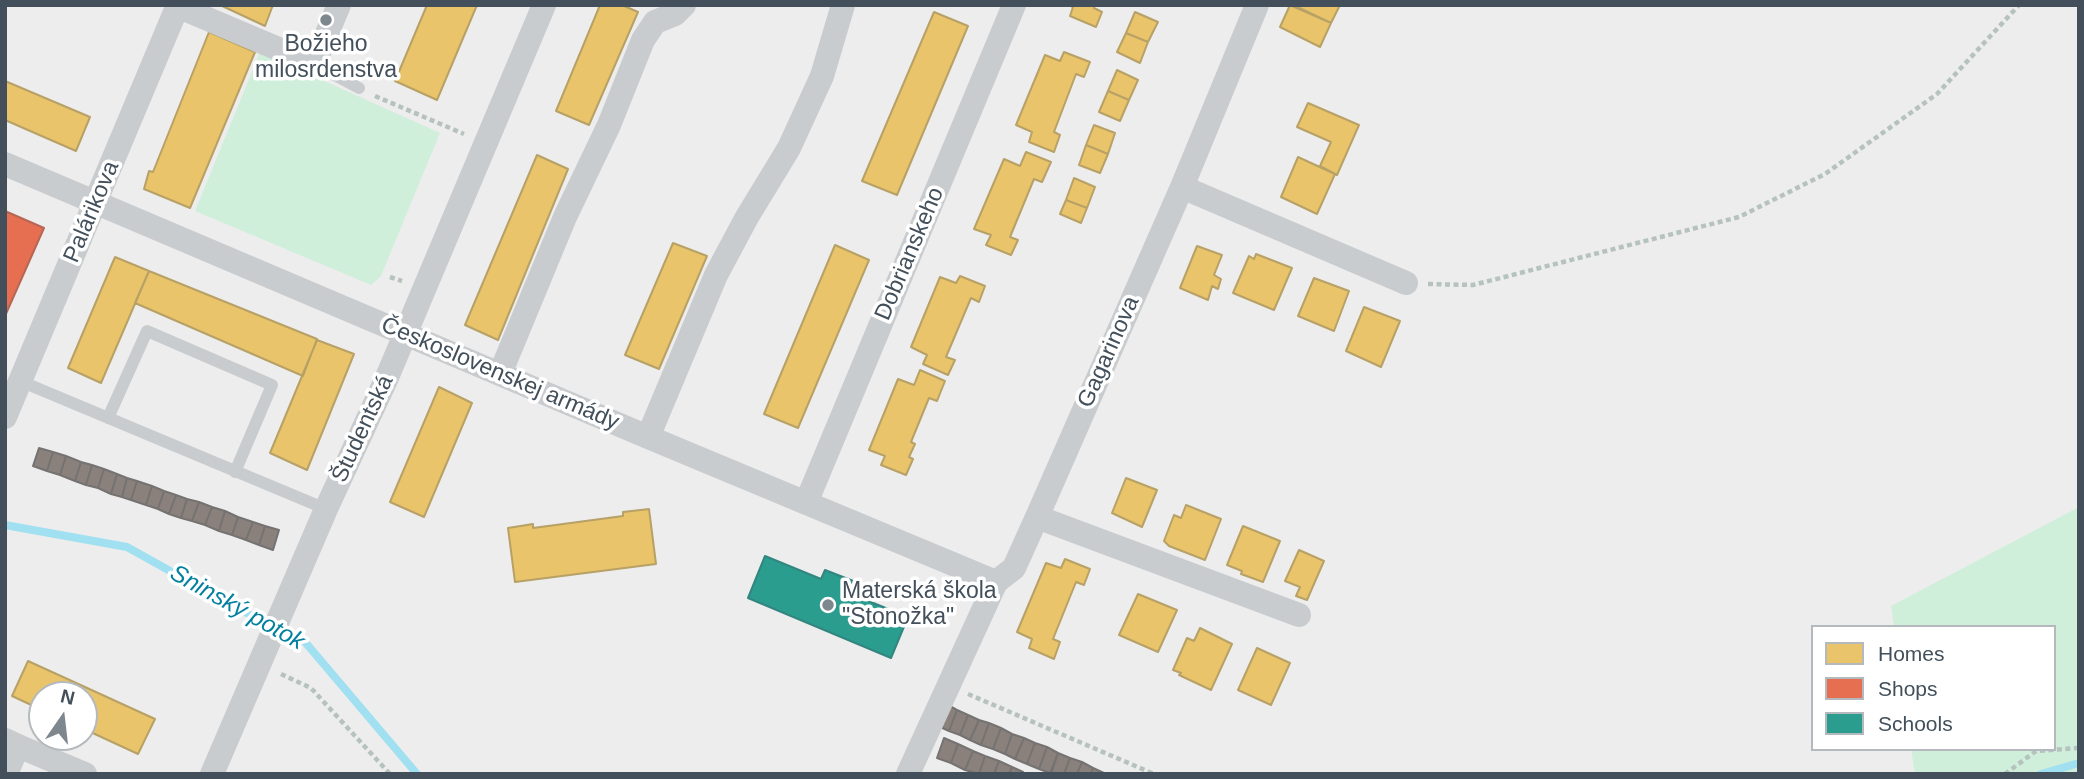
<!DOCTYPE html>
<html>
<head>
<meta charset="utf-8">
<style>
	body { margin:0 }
	#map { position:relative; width:2084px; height:779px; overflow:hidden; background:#eeeded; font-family:Arial,sans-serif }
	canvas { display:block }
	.frame { position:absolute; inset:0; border:7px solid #43505b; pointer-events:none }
	.legend { position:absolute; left:1811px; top:625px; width:245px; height:126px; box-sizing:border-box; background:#fff; border:2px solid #b4b9bd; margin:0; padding:9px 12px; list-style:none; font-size:21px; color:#43505b }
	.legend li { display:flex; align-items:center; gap:14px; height:35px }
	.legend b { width:35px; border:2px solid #b4b9bd }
	.north { position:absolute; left:28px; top:681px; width:70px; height:70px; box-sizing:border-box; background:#fff; border:2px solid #b4b9bd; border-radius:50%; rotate:14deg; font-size:19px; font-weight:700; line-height:28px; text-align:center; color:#43505b }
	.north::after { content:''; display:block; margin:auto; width:24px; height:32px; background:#7f878e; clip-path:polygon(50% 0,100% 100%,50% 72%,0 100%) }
</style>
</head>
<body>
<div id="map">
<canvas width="2084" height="779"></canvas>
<div class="frame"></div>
<ul class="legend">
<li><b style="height:19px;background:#e9c46a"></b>Homes</li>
<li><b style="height:19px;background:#e76f51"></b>Shops</li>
<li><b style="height:19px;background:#2a9d8f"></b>Schools</li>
</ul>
<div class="north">N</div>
</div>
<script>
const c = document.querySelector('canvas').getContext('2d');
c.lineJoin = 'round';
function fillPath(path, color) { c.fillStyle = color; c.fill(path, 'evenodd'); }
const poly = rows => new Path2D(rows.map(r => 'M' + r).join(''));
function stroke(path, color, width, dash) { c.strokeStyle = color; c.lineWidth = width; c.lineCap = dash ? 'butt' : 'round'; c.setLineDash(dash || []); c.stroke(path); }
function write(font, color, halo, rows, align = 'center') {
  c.font = font + ' Arial,sans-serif'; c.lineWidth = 7; c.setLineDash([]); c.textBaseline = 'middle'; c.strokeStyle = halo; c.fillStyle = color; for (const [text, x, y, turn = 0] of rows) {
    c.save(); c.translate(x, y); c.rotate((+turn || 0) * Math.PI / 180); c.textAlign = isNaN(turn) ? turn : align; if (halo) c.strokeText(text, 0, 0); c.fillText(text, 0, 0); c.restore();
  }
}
fillPath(poly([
	[260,52,440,133,381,276,371,285,195,211],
	[2079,507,2079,774,1915,774,1911,749,2054,749,2054,627,1894,627,1891,606]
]), '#cfefdb');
const homes = poly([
	[220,5,273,5,265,26,220,5],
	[427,5,477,5,437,100,395,81,427,5],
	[600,5,622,5,638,12,589,125,556,111,600,5],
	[1069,5,1095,5,1094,8,1102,12,1096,27,1070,16,1073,7,1069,5],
	[1290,5,1331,23,1320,47,1280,27,1290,5],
	[1293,5,1340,5,1331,23,1293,5],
	[934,12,968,26,897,195,862,181,934,12],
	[1135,12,1158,22,1148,42,1126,33,1135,12],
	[209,32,255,52,190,208,144,189,149,171,153,172,209,32],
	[1126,33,1148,42,1140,63,1117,52,1126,33],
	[1064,52,1090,62,1084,77,1076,74,1054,132,1060,135,1054,152,1029,142,1032,132,1016,125,1045,55,1060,61,1064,52],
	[1117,70,1138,80,1129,100,1108,91,1117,70],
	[5,81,90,117,76,151,5,120,5,81],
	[1108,91,1129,100,1120,121,1099,112,1108,91],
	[1308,103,1359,125,1337,175,1320,166,1331,142,1297,127,1308,103],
	[1094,125,1115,133,1108,154,1086,145,1094,125],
	[1086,145,1108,154,1100,173,1079,165,1086,145],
	[1026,152,1051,162,1042,182,1034,179,1010,237,1018,240,1011,255,986,245,991,235,974,229,1004,159,1020,166,1026,152],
	[537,155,568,169,498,340,465,325,537,155],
	[1298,157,1335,174,1317,214,1281,197,1298,157],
	[1074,178,1095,187,1087,208,1066,200,1074,178],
	[1066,200,1087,208,1081,223,1060,214,1066,200],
	[673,243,707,256,659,369,625,355,673,243],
	[835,245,869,260,798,428,764,414,835,245],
	[1197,246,1222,255,1214,275,1221,279,1218,289,1212,286,1208,300,1180,288,1197,246],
	[1256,254,1292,268,1274,310,1233,293,1249,256,1254,259,1256,254],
	[115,257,149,271,101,383,68,368,115,257],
	[149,271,317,339,303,376,135,303,149,271],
	[960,276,985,286,979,302,971,298,946,357,955,360,948,375,923,364,927,355,911,347,940,277,956,283,960,276],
	[1314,278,1349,291,1334,331,1298,316,1314,278],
	[1364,307,1400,321,1381,367,1346,351,1364,307],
	[317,340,354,354,307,470,270,453,317,340],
	[920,370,945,381,937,401,929,398,911,442,915,444,909,457,913,459,906,475,881,465,885,456,869,450,898,379,914,385,920,370],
	[439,387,472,403,424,517,390,502,439,387],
	[1126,478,1157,490,1142,527,1112,513,1126,478],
	[1186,505,1221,519,1205,560,1169,546,1164,541,1174,515,1181,518,1186,505],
	[649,509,656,564,515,582,508,528,533,524,533,528,623,516,623,512,649,509],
	[1243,526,1280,541,1263,582,1241,574,1242,571,1227,565,1243,526],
	[1299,550,1324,561,1307,600,1296,596,1300,587,1285,581,1299,550],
	[1065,559,1090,569,1084,585,1076,582,1053,639,1060,642,1054,659,1029,648,1032,639,1017,632,1046,563,1061,568,1065,559],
	[1138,594,1177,610,1158,652,1119,635,1138,594],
	[1200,628,1232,644,1211,690,1179,675,1181,673,1173,670,1187,638,1194,641,1200,628],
	[1257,648,1290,663,1271,705,1238,690,1257,648],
	[28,661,155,719,138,754,84,729,84,695,42,695,42,710,12,696,28,661]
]);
fillPath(homes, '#e9c46a');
stroke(homes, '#b7a166', 2);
const shops = poly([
	[5,211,44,228,5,316,5,211]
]);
fillPath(shops, '#e76f51');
stroke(shops, '#b66654', 2);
const schools = poly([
	[765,556,821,579,825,570,861,584,856,596,908,617,891,658,748,598,765,556]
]);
fillPath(schools, '#2a9d8f');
stroke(schools, '#32867f', 2);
const industry = poly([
	[39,448,53,452,47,471,33,466,39,448],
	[53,452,66,456,60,475,47,471,53,452],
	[66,456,81,462,75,481,60,475,66,456],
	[81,462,92,465,86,485,75,481,81,462],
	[92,465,104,469,98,488,86,485,92,465],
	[104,469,117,474,111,494,98,488,104,469],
	[117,474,127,478,122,497,111,494,117,474],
	[127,478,137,481,131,500,122,497,127,478],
	[137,481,152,486,146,505,131,500,137,481],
	[152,486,164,491,158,509,146,505,152,486],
	[164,491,176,495,169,514,158,509,164,491],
	[176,495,187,499,181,518,169,514,176,495],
	[187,499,199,502,192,521,181,518,187,499],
	[199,502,212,507,205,525,192,521,199,502],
	[212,507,225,511,219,531,205,525,212,507],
	[225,511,238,517,232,535,219,531,225,511],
	[238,517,253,522,246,540,232,535,238,517],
	[253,522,265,526,259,545,246,540,253,522],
	[265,526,279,530,273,550,259,545,265,526],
	[946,704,957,710,949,731,938,726,946,704],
	[957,710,968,715,960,735,949,731,957,710],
	[968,715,979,720,970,740,960,735,968,715],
	[979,720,989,723,981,745,970,740,979,720],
	[989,723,1001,728,993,749,981,745,989,723],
	[1001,728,1012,734,1005,754,993,749,1001,728],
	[1012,734,1024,738,1015,759,1005,754,1012,734],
	[944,738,958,744,951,763,937,758,944,738],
	[1024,738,1035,743,1027,764,1015,759,1024,738],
	[1035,743,1047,747,1039,769,1027,764,1035,743],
	[958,744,973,751,965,770,951,763,958,744],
	[1047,747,1058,753,1050,773,1039,769,1047,747],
	[973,751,985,756,979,774,965,770,973,751],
	[1058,753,1070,758,1064,774,1051,774,1058,753],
	[985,756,999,761,994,774,979,774,985,756],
	[1070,758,1082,762,1077,774,1064,774,1070,758],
	[999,761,1012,767,1009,774,994,774,999,761],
	[1082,762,1093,768,1091,774,1077,774,1082,762],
	[1012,767,1023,772,1022,774,1009,774,1012,767],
	[1093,768,1106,774,1091,774,1093,768]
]);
fillPath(industry, '#8a817c');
stroke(industry, '#757272', 2);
stroke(poly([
	[5,525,127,547,233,606,305,642,417,774],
	[2041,774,2079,763]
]), '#a0e0f0', 8);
stroke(poly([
	[375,96,464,134],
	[390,277,402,281],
	[1428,284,1473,285,1739,217,1825,174,1937,94,2019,5],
	[281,674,311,688,390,774],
	[968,694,1154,774],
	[2005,774,2036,751,2079,748]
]), '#b5c2be', 4.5, [5, 3.5]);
stroke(poly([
	[314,64,359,88],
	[20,381,326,509],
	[108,418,147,331,272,385,235,472]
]), '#c9ccce', 12);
stroke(poly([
	[177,6,314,64,339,5],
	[5,164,648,437,996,582],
	[1182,187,1406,283],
	[500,374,565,217,609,125,643,40,655,22,675,14,684,5],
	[5,417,178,5],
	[648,437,716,275,747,217,789,148,822,76,843,5],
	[806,503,1014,5],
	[1037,517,1299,615],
	[5,740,18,746,6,774],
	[18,746,85,774],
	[212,774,326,509,385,382,544,5],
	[908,774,996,582,1014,568,1037,517,1182,187,1257,5]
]), '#c9ccce', 24);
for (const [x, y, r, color] of [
	[326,20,7,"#7f878e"],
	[828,605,7,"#7f878e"]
]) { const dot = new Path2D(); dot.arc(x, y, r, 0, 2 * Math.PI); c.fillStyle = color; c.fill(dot); stroke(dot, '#fff', 2.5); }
write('23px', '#43505b', '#fff', [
	["Božieho",326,45],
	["milosrdenstva",326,71],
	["Materská škola",842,592,"left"],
	["\"Stonožka\"",842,618,"left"]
]);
write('23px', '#43505b', '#fff', [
	["Palárikova",92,212,-67],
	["Dobrianskeho",910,254,-67],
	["Gagarinova",1109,352,-66],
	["Československej armády",500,374,23],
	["Študentská",363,429,-65]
]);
write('italic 24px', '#04809f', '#fff', [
	["Sninský potok",237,608,29]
]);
</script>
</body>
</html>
